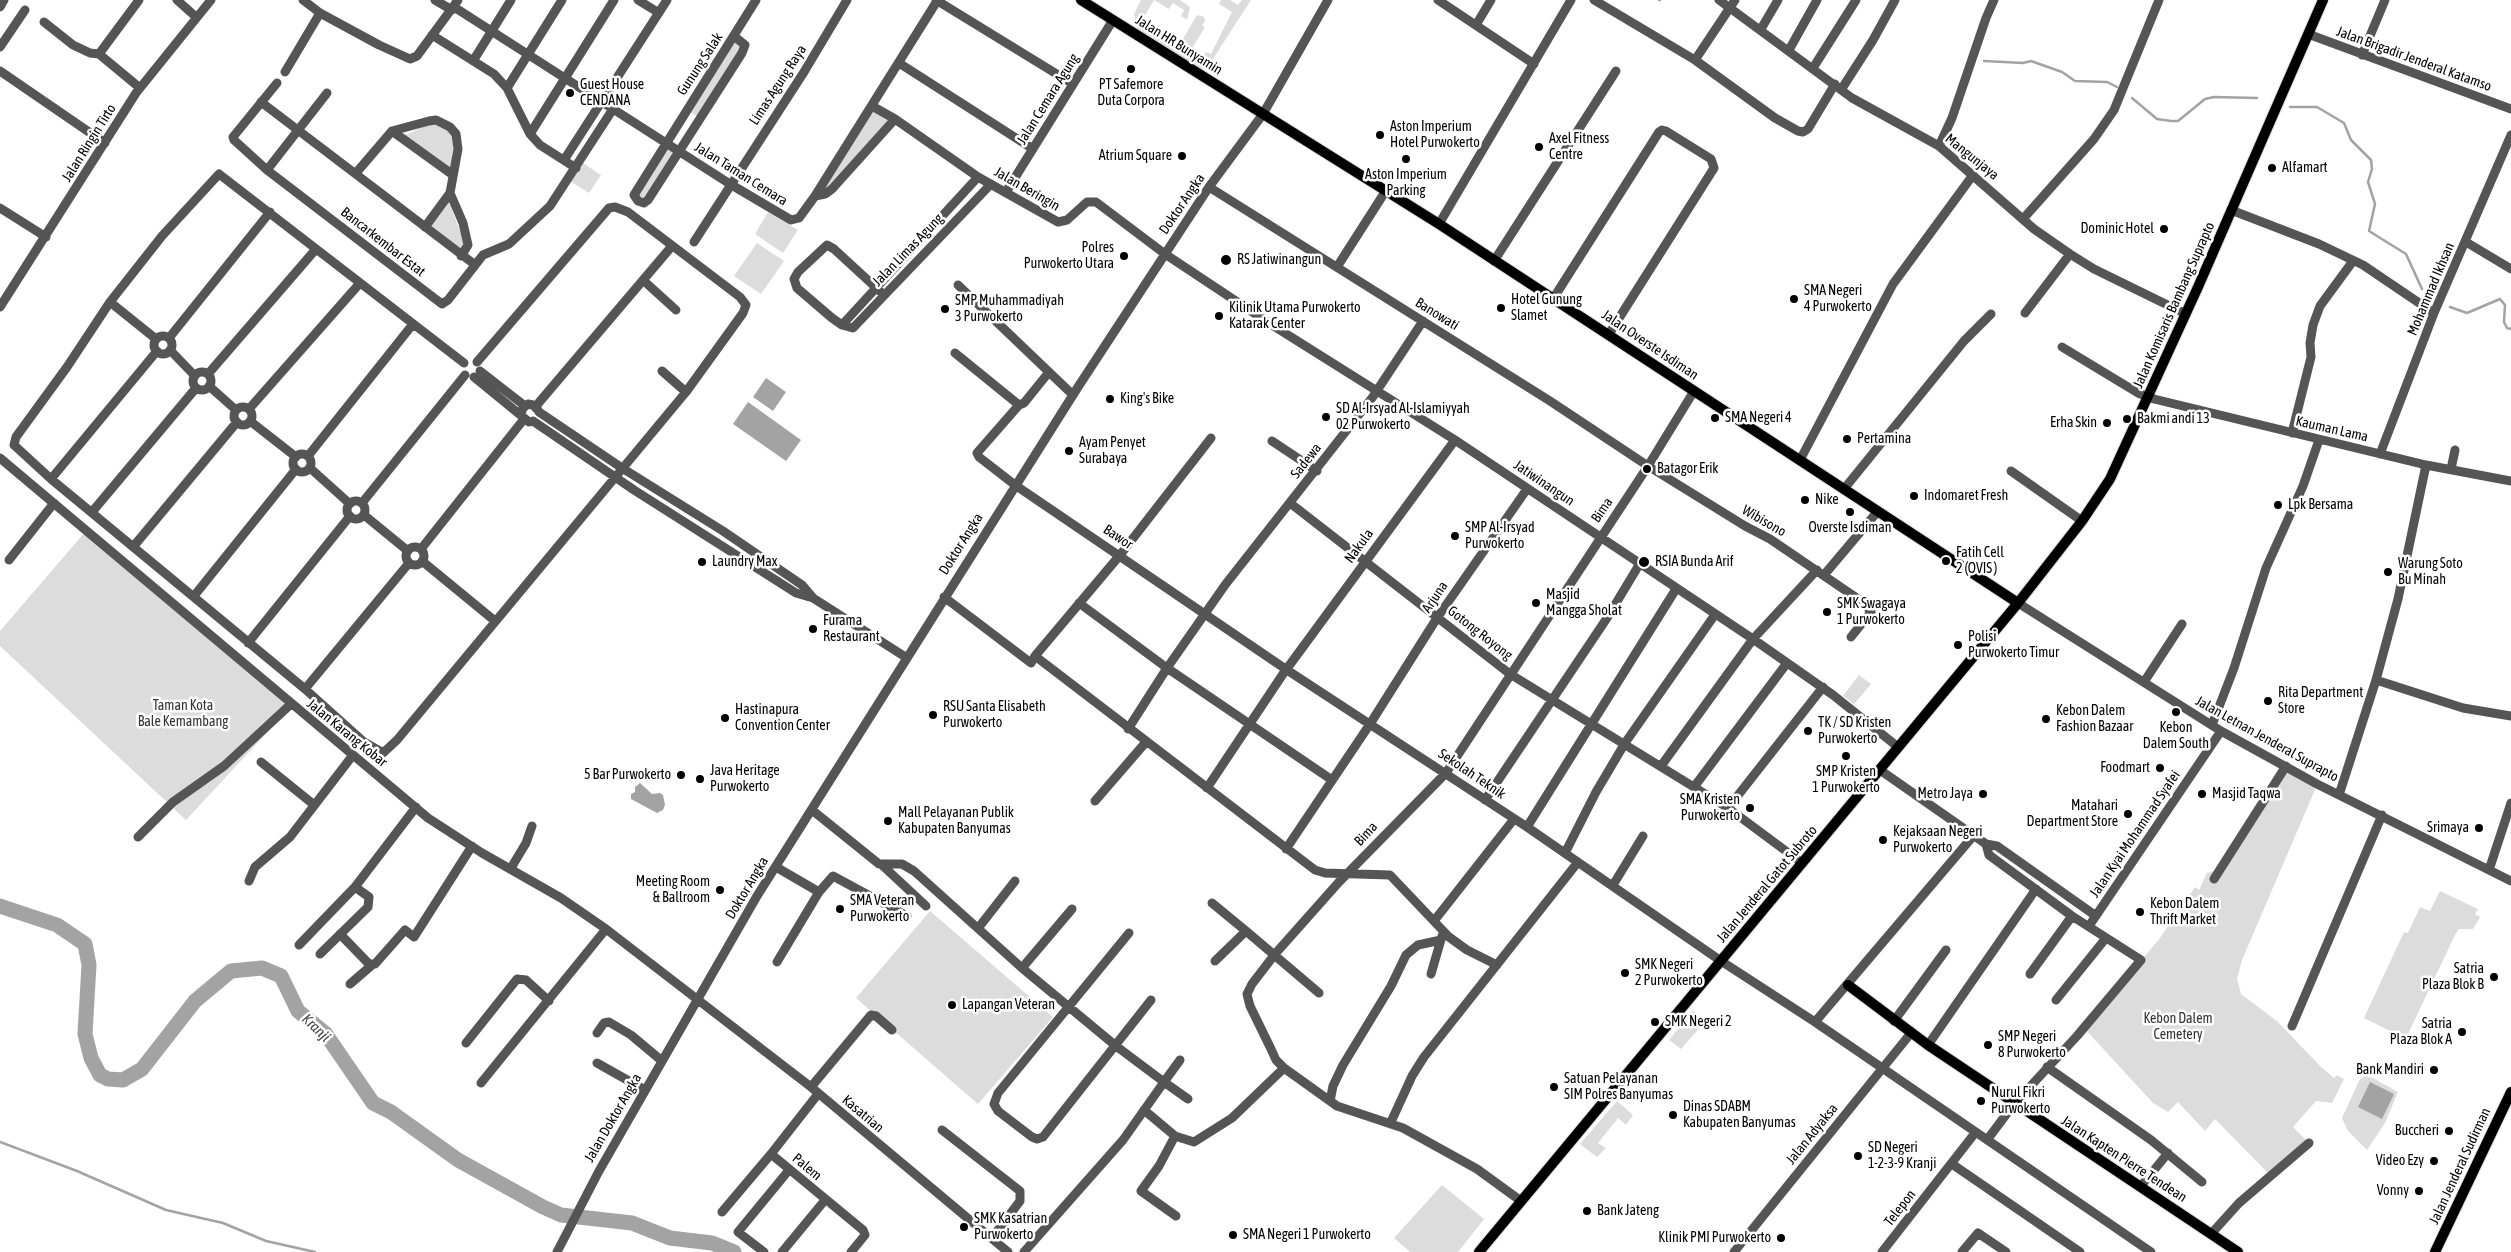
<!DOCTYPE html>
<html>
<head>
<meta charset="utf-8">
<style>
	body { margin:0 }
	canvas { display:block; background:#fff }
</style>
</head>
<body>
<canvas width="2511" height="1252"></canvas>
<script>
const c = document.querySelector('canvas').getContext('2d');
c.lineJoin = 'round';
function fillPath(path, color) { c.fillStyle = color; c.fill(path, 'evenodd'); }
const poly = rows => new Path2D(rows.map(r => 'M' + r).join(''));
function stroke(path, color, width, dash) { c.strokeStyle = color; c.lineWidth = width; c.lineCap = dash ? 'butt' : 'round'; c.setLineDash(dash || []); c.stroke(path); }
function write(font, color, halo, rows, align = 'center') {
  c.font = font + ' "Asap Condensed",sans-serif'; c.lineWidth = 5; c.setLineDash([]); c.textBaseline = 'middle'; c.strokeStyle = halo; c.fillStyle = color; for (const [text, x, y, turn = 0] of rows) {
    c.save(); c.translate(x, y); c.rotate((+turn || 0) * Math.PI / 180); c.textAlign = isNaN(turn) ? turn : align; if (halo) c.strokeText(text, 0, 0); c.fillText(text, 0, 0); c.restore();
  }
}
fillPath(poly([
	[1141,0,1180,0,1190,7,1187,20,1181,16,1184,10,1173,3,1169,9,1154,0,1144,17,1173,39,1181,42,1197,15,1204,17,1205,21,1202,26,1205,27,1193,47,1199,51,1195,56,1201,60,1206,52,1211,54,1232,12,1219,4,1221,0,1230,0,1238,5,1242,0,1251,0,1209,65,1203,70,1141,33,1137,28,1134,14],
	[734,40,743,47,698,117,689,111],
	[873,110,891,119,828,190,821,192],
	[429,124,445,126,454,139,451,170,404,136],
	[667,147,676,152,646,200,637,195],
	[583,163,601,175,589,193,570,181],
	[448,200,464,241,460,250,429,227],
	[768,212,798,230,783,253,755,234],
	[757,243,784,261,761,294,734,276],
	[85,532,290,708,186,820,0,646,0,631],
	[1859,675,1871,684,1854,704,1843,696],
	[2286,767,2317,785,2242,960,2237,979,2241,994,2278,1022,2320,1066,2334,1078,2337,1075,2344,1079,2332,1103,2316,1101,2293,1127,2306,1140,2269,1174,2215,1119,2205,1131,2178,1102,2168,1112,2153,1103,2084,1028,2160,938,2195,887,2199,890,2207,873,2225,868],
	[2440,891,2478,909,2475,914,2480,917,2473,929,2459,929,2455,935,2408,1034,2404,1038,2364,1018,2404,932,2408,933,2420,907,2430,911],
	[930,911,1053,1017,978,1104,856,998],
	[1693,1010,1704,1023,1681,1049,1669,1040],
	[2364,1076,2373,1078,2398,1092,2385,1123,2367,1150,2348,1131,2342,1118,2360,1079],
	[1617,1101,1633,1115,1626,1125,1618,1118,1598,1143,1606,1148,1597,1157,1580,1144],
	[1442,1185,1484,1219,1458,1252,1410,1252,1394,1238]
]), '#dcdcdc');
fillPath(poly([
	[766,378,786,392,773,411,753,397],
	[748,402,801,440,786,461,733,424],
	[640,783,652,794,660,793,663,795,665,805,663,810,657,813,631,799,631,794,635,792,635,787],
	[2370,1082,2394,1094,2382,1119,2358,1107]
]), '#a3a3a3');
stroke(poly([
	[1659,0,1660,0],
	[1984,61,2023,63,2031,61,2062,72,2075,81,2107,82,2117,87],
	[2132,98,2157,119,2171,121,2178,121,2205,99,2214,97,2257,98],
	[2290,107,2317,107,2344,123,2351,140,2371,160,2372,169,2368,182,2375,204,2369,231,2406,254,2422,289],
	[2450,307,2467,313,2500,299,2505,305,2504,322,2507,328,2511,329],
	[0,1142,77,1171,166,1210,223,1223,266,1241,315,1252]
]), '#a3a3a3', 2.5);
stroke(poly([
	[0,906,57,925,85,944,89,965,85,1034,91,1058,100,1075,108,1079,123,1080,142,1069,195,1001,231,971,262,968,281,976,298,1011,325,1033,373,1103,391,1112,458,1160,543,1207,561,1215,632,1223,670,1238,712,1243,734,1252]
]), '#a3a3a3', 15);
const major = poly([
	[1081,0,1439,224,2018,603],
	[1848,985,1928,1045,2238,1252],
	[1479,1252,2018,603,2082,521,2110,479,2198,287,2323,0],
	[2435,1252,2511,1092]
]);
stroke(major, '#dbdbdb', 12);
stroke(poly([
	[139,0,99,54,140,88],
	[177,0,196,17],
	[303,0,320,13,379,45,410,59,417,56,458,0],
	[435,0,452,10],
	[638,0,659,13],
	[936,0,1073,84],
	[1438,0,1534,64],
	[1594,0,1695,60,1775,118,1798,131,1803,132,1808,129,1835,84],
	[1719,0,1852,98,1939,146,2034,229,2070,254,2094,269,2186,314],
	[0,7,4,0],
	[454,7,730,184,791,220,799,218,815,196,937,1],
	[44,22,73,45,90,53,99,54],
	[1476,25,1491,0],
	[1761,29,1778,0],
	[2308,34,2511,109],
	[432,35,494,74,507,88,530,134,540,145,576,168],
	[734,36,745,45,742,53,648,200,644,203,638,201,634,195,756,0],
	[0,47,25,10],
	[1789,50,1817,0],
	[2362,55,2385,0],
	[1695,60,1735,0],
	[473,61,511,0],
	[899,63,1033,149],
	[1813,68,1856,0],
	[0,71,105,143],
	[285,72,320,13],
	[277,83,233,137,234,140,267,170,442,304,448,300,483,255,509,244,550,206,613,109],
	[507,88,562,0],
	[1841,90,1873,40,1895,0],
	[261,102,474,264],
	[872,106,895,119,978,177,1058,222,1067,220,1087,202,1096,202,1165,254,1272,325,1455,440,1753,639,1833,695,1898,747],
	[392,131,453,175],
	[530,134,614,0],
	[1939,146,1952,118,1986,18,1994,0],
	[564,160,667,0],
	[267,170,327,93],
	[356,173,392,131,429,121,436,120,450,127,456,134,458,149,450,193,463,223,468,245,461,256],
	[1209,187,1550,401,1648,466,1745,526,1770,539,1864,603,1871,612,1851,637],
	[1006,192,1113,20],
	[815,196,825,194,832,189,895,119],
	[0,208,46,237],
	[2231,210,2319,244,2363,265,2434,313],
	[2023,219,2094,139,2114,110,2159,0],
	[1439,224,1571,0],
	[425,227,450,193],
	[694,242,804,72,847,0],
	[2466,242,2511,269],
	[1494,261,1616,71],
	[1337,267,1385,192],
	[644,281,676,310],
	[958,285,1073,395],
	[884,295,834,249,827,245,798,272,794,279,797,288,832,318,842,325,853,328,991,184],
	[1553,299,1659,132,1662,130,1666,131,1711,159,1714,168,1609,334],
	[110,302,156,339],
	[0,307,136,93,211,0],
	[2025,313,2070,254],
	[842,325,978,177],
	'154 345a9 9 0 1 1 18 0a9 9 0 1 1-18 0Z',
	[169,338,270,212],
	[2062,347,2138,393,2154,399,2426,465,2511,481],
	[170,350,195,376],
	[955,353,1019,405,1024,403,1049,372],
	[464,363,219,174,162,236,110,302,67,367,16,437,14,445,51,479,305,689,364,742,383,753,397,740,686,392,743,313,746,305,740,297,628,212,615,207,609,208,477,362],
	[480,371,525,406],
	[662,371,686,392],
	'193 381a9 9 0 1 1 18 0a9 9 0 1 1-18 0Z',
	[208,374,316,249],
	[474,377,529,422],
	[209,386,236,410],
	[1019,405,977,453,979,457,1015,485,1287,670,1527,827,1721,961,1815,1022,1974,835],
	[536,406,672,246],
	'234 416a9 9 0 1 1 18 0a9 9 0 1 1-18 0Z',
	[249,409,360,283],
	[539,412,622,468,723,531,802,585,813,598],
	[521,413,523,408,528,404,533,405,538,410],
	[250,421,296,457],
	[533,421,634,490,796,593,813,598,907,658],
	[2292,433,2311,357,2310,343,2313,325,2320,306,2353,261],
	[1211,438,1120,555,1035,656,1315,870,1325,873,1390,875,1449,937,1467,950,1497,965],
	[1272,441,1317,471],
	[2380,454,2434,313,2511,135],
	'293 463a9 9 0 1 1 18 0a9 9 0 1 1-18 0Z',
	[308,456,413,324],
	[0,458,428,818,482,853,561,898,606,929,811,1087,1008,1252],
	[1800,460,1893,284,1973,175],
	[310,468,350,504],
	[2451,469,2455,450],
	[2011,471,2082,521],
	[51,479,157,351],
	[1844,489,1964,341,1991,314],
	'347 510a9 9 0 1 1 18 0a9 9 0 1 1-18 0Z',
	[362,503,465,375],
	[1290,503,1510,674,1728,808,1802,863],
	[92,512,196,388],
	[364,515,408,551],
	[133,547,237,422],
	'406 556a9 9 0 1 1 18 0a9 9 0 1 1-18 0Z',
	[421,549,524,419],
	[9,560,54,503],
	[422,561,495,621],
	[1824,575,1878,511],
	[194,596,296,469],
	[944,597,1031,663,1035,656],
	[1079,603,1167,668,1332,780],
	[2018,603,2221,731,2317,784,2511,881],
	[248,643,350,516],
	[2376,680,2463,708,2511,716],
	[2144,682,2182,624],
	[305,689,409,563],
	[2212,725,2234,668,2266,568,2303,486,2319,440],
	[1128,729,1167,668,1225,585,1372,398,1423,321],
	[261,762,313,804],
	[1661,766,1753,639,1817,570],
	[1880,770,1986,844,1997,846,2096,916],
	[1694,787,1787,663],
	[1207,788,1283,674,1455,440],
	[2339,795,2376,680,2398,599,2426,465],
	[1485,800,1607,618,1639,565],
	[1095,801,1146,742],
	[1728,808,1823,687],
	[812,810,879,864,902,864,914,871,1022,968,1116,1046,1164,1082,1123,1140,1024,1252],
	[1527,827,1676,589],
	[138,837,173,802,224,766,291,704],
	[1986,844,1989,855,2072,916,2141,960,2077,1036,2014,1104,1987,1140],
	[1286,849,1370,724,1437,618,1527,489],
	[1565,853,1596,792,1625,743,1714,616],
	[882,865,926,906],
	[776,867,819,892],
	[511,868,526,843,532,826],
	[2489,870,2511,803],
	[2214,879,2286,766],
	[249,881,255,867,290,837,353,755],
	[1613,885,1643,836],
	[1212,903,1246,931],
	[1434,921,1514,819],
	[2089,926,2221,731],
	[979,927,1015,881],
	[1129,933,998,1093,994,1104,998,1111,1032,1137,1037,1139,1043,1137,1151,1000],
	[340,934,369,964,375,964,405,930,414,937,472,846],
	[299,945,355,887,416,807],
	[320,954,368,907,369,897,355,887],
	[1215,961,1246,931,1319,993],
	[777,962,819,892,833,876,907,916],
	[1022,968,1072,909],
	[1431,974,1442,936],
	[2030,974,2072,916],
	[350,984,372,965],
	[2056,1000,2106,938],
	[1894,1021,1946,950],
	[1815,1022,2151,1252],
	[2292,1026,2382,815],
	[597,1033,604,1023,609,1022,631,1035,662,1061],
	[466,1043,517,979,526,980,549,1001],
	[1928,1045,2036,889],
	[1180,1060,1164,1082,1188,1099],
	[597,1063,645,1090],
	[2047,1067,2151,1140,2202,1182],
	[481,1083,606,929],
	[811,1087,871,1015,876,1016,892,1030],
	[818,1094,771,1154,863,1230,865,1235,851,1252],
	[1330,1101,1333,1086,1343,1065,1391,986,1406,955,1418,945,1441,940],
	[1144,1110,1175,1136,1194,1142,1232,1118,1284,1068],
	[1390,1124,1412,1076,1424,1057,1578,862],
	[942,1130,1020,1191,1020,1201,992,1238],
	[1175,1136,1159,1166,1141,1191,1176,1216],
	[1952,1164,2080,1252],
	[2141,1186,2168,1153],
	[1521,1201,1477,1169,1403,1128,1337,1106,1284,1068,1276,1060,1271,1049,1250,1006,1247,994,1252,984,1275,954,1339,882,1446,773,1648,466,1694,391],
	[722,1212,771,1154],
	[2211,1234,2239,1203,2309,1143],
	[557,1252,599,1171,757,896,1078,387,1209,187,1263,114,1328,0],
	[764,1252,738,1232,789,1170],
	[782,1252,825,1200],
	[1734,1252,1911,1033],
	[1882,1252,1975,1133],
	[1962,1252,1978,1233,2006,1252]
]), '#555', 9);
stroke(major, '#000', 10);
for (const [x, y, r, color] of [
	[1131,69,5,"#000"],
	[570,93,5,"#000"],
	[1380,135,5,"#000"],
	[1539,147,5,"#000"],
	[1182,156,5,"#000"],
	[1406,159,5,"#000"],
	[2272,168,5,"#000"],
	[2164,229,5,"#000"],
	[1124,256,5,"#000"],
	[1226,260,6,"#000"],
	[1794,299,5,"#000"],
	[1501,308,5,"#000"],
	[945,309,5,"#000"],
	[1219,316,5,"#000"],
	[1110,399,5,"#000"],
	[1326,417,5,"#000"],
	[1715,418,5,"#000"],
	[2127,419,5,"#000"],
	[2107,423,5,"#000"],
	[1847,439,5,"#000"],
	[1069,451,5,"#000"],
	[1647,469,5,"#000"],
	[1914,496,5,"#000"],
	[1805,500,5,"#000"],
	[2278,505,5,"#000"],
	[1850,512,5,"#000"],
	[1455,536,5,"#000"],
	[1946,561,5,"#000"],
	[702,562,5,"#000"],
	[1644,562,6,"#000"],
	[2388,572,5,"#000"],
	[1536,603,5,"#000"],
	[1827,612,5,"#000"],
	[813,629,5,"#000"],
	[1958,645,5,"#000"],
	[2268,701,5,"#000"],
	[2176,712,5,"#000"],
	[933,715,5,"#000"],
	[725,718,5,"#000"],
	[2046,719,5,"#000"],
	[1808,731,5,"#000"],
	[1846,756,5,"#000"],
	[2160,768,5,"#000"],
	[681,775,5,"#000"],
	[700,779,5,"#000"],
	[1983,794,5,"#000"],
	[2202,794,5,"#000"],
	[1750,808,5,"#000"],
	[2128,814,5,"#000"],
	[888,821,5,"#000"],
	[2479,828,5,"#000"],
	[1883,840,5,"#000"],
	[720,890,5,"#000"],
	[840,909,5,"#000"],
	[2140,912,5,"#000"],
	[1625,973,5,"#000"],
	[2494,977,5,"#000"],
	[952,1005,5,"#000"],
	[1655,1022,5,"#000"],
	[2462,1032,5,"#000"],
	[1988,1045,5,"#000"],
	[2434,1070,5,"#000"],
	[1554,1087,5,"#000"],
	[1981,1101,5,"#000"],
	[1673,1115,5,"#000"],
	[2449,1131,5,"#000"],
	[1858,1156,5,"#000"],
	[2434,1161,5,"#000"],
	[2419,1191,5,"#000"],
	[1587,1211,5,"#000"],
	[964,1227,5,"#000"],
	[1233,1235,5,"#000"],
	[1781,1238,5,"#000"]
]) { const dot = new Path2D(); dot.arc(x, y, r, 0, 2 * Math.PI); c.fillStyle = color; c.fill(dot); stroke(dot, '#fff', 2); }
write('14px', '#000', '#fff', [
	["Jalan HR Bunyamin",1179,45,32],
	["Jalan Brigadir Jenderal Katamso",2414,59,20],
	["Gunung Salak",700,64,-57],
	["Limas Agung Raya",778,85,-57],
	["Jalan Cemara Agung",1048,99,-58],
	["Jalan Ringin Tirto",89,143,-58],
	["Mangunjaya",1972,157,39],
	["Jalan Taman Cemara",741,174,32],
	["Jalan Beringin",1027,189,30],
	["Doktor Angka",1182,204,-56],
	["Bancarkembar Estat",383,242,38],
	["Jalan Limas Agung",908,250,-46],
	["Mohammad Ikhsan",2431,289,-67],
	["Jalan Komisaris Bambang Suprapto",2174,305,-66],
	["Banowati",1437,314,32],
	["Jalan Overste Isdiman",1650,345,34],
	["Kauman Lama",2332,429,13],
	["Sadewa",1306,461,-52],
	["Jatiwinangun",1544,483,34],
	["Bima",1602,510,-56],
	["Wibisono",1764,521,30],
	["Bawor",1118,537,34],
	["Doktor Angka",961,544,-58],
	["Nakula",1359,546,-54],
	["Arjuna",1435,597,-56],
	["Gotong Royong",1480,633,38],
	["Jalan Karang Kobar",347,733,39],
	["Jalan Letnan Jenderal Suprapto",2267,739,29],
	["Sekolah Teknik",1472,774,34],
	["Bima",1366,834,-47],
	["Jalan Kyai Mohammad Syafei",2135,834,-56],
	["Jalan Jenderal Gatot Subroto",1767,884,-50],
	["Doktor Angka",747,888,-59],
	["Kasatrian",863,1114,40],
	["Jalan Doktor Angka",613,1118,-60],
	["Jalan Adyaksa",1812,1134,-51],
	["Jalan Kapten Pierre Tendean",2124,1159,33],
	["Jalan Jenderal Sudirman",2460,1166,-65],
	["Palem",807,1167,40],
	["Telepon",1900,1208,-52]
]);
write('14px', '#000', '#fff', [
	["Guest House",580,85],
	["CENDANA",580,101],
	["PT Safemore",1131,85,"center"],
	["Duta Corpora",1131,101,"center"],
	["Aston Imperium",1390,127],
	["Hotel Purwokerto",1390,143],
	["Axel Fitness",1549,139],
	["Centre",1549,155],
	["Atrium Square",1172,156,"right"],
	["Alfamart",2282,168],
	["Aston Imperium",1406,175,"center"],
	["Parking",1406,191,"center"],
	["Dominic Hotel",2154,229,"right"],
	["Polres",1114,248,"right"],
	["Purwokerto Utara",1114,264,"right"],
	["RS Jatiwinangun",1237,260],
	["SMA Negeri",1804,291],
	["4 Purwokerto",1804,307],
	["Hotel Gunung",1511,300],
	["Slamet",1511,316],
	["SMP Muhammadiyah",955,301],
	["3 Purwokerto",955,317],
	["Kilinik Utama Purwokerto",1229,308],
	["Katarak Center",1229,324],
	["King's Bike",1120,399],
	["SD Al-Irsyad Al-Islamiyyah",1336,409],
	["02 Purwokerto",1336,425],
	["SMA Negeri 4",1725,418],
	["Bakmi andi 13",2137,419],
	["Erha Skin",2097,423,"right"],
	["Pertamina",1857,439],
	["Ayam Penyet",1079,443],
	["Surabaya",1079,459],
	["Batagor Erik",1657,469],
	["Indomaret Fresh",1924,496],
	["Nike",1815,500],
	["Lpk Bersama",2288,505],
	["SMP Al-Irsyad",1465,528],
	["Purwokerto",1465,544],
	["Overste Isdiman",1850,528,"center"],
	["Fatih Cell",1956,553],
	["2 (OVIS )",1956,569],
	["Laundry Max",712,562],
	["RSIA Bunda Arif",1655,562],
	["Warung Soto",2398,564],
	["Bu Minah",2398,580],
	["Masjid",1546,595],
	["Mangga Sholat",1546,611],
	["SMK Swagaya",1837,604],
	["1 Purwokerto",1837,620],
	["Furama",823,621],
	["Restaurant",823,637],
	["Polisi",1968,637],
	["Purwokerto Timur",1968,653],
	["Rita Department",2278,693],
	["Store",2278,709],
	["RSU Santa Elisabeth",943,707],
	["Purwokerto",943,723],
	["Hastinapura",735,710],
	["Convention Center",735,726],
	["Kebon Dalem",2056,711],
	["Fashion Bazaar",2056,727],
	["TK / SD Kristen",1818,723],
	["Purwokerto",1818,739],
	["Kebon",2176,728,"center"],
	["Dalem South",2176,744,"center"],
	["Foodmart",2150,768,"right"],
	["Java Heritage",710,771],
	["Purwokerto",710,787],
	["SMP Kristen",1846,772,"center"],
	["1 Purwokerto",1846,788,"center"],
	["5 Bar Purwokerto",671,775,"right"],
	["Metro Jaya",1973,794,"right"],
	["Masjid Taqwa",2212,794],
	["SMA Kristen",1740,800,"right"],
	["Purwokerto",1740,816,"right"],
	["Matahari",2118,806,"right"],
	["Department Store",2118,822,"right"],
	["Mall Pelayanan Publik",898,813],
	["Kabupaten Banyumas",898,829],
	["Srimaya",2469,828,"right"],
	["Kejaksaan Negeri",1893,832],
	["Purwokerto",1893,848],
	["Meeting Room",710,882,"right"],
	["& Ballroom",710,898,"right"],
	["SMA Veteran",850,901],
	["Purwokerto",850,917],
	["Kebon Dalem",2150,904],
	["Thrift Market",2150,920],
	["SMK Negeri",1635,965],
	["2 Purwokerto",1635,981],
	["Satria",2484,969,"right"],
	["Plaza Blok B",2484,985,"right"],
	["Lapangan Veteran",962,1005],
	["SMK Negeri 2",1665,1022],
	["Satria",2452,1024,"right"],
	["Plaza Blok A",2452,1040,"right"],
	["SMP Negeri",1998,1037],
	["8 Purwokerto",1998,1053],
	["Bank Mandiri",2424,1070,"right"],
	["Satuan Pelayanan",1564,1079],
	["SIM Polres Banyumas",1564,1095],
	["Nurul Fikri",1991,1093],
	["Purwokerto",1991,1109],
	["Dinas SDABM",1683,1107],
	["Kabupaten Banyumas",1683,1123],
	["Buccheri",2439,1131,"right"],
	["SD Negeri",1868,1148],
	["1-2-3-9 Kranji",1868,1164],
	["Video Ezy",2424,1161,"right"],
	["Vonny",2409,1191,"right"],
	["Bank Jateng",1597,1211],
	["SMK Kasatrian",974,1219],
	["Purwokerto",974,1235],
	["SMA Negeri 1 Purwokerto",1243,1235],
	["Klinik PMI Purwokerto",1771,1238,"right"]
], 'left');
write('14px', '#333', '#fff', [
	["Taman Kota",183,706],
	["Bale Kemambang",183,722],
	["Kebon Dalem",2178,1019],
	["Cemetery",2178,1035]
]);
write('italic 15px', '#444', '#fff', [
	["Kranji",316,1028,44]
]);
</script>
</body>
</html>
